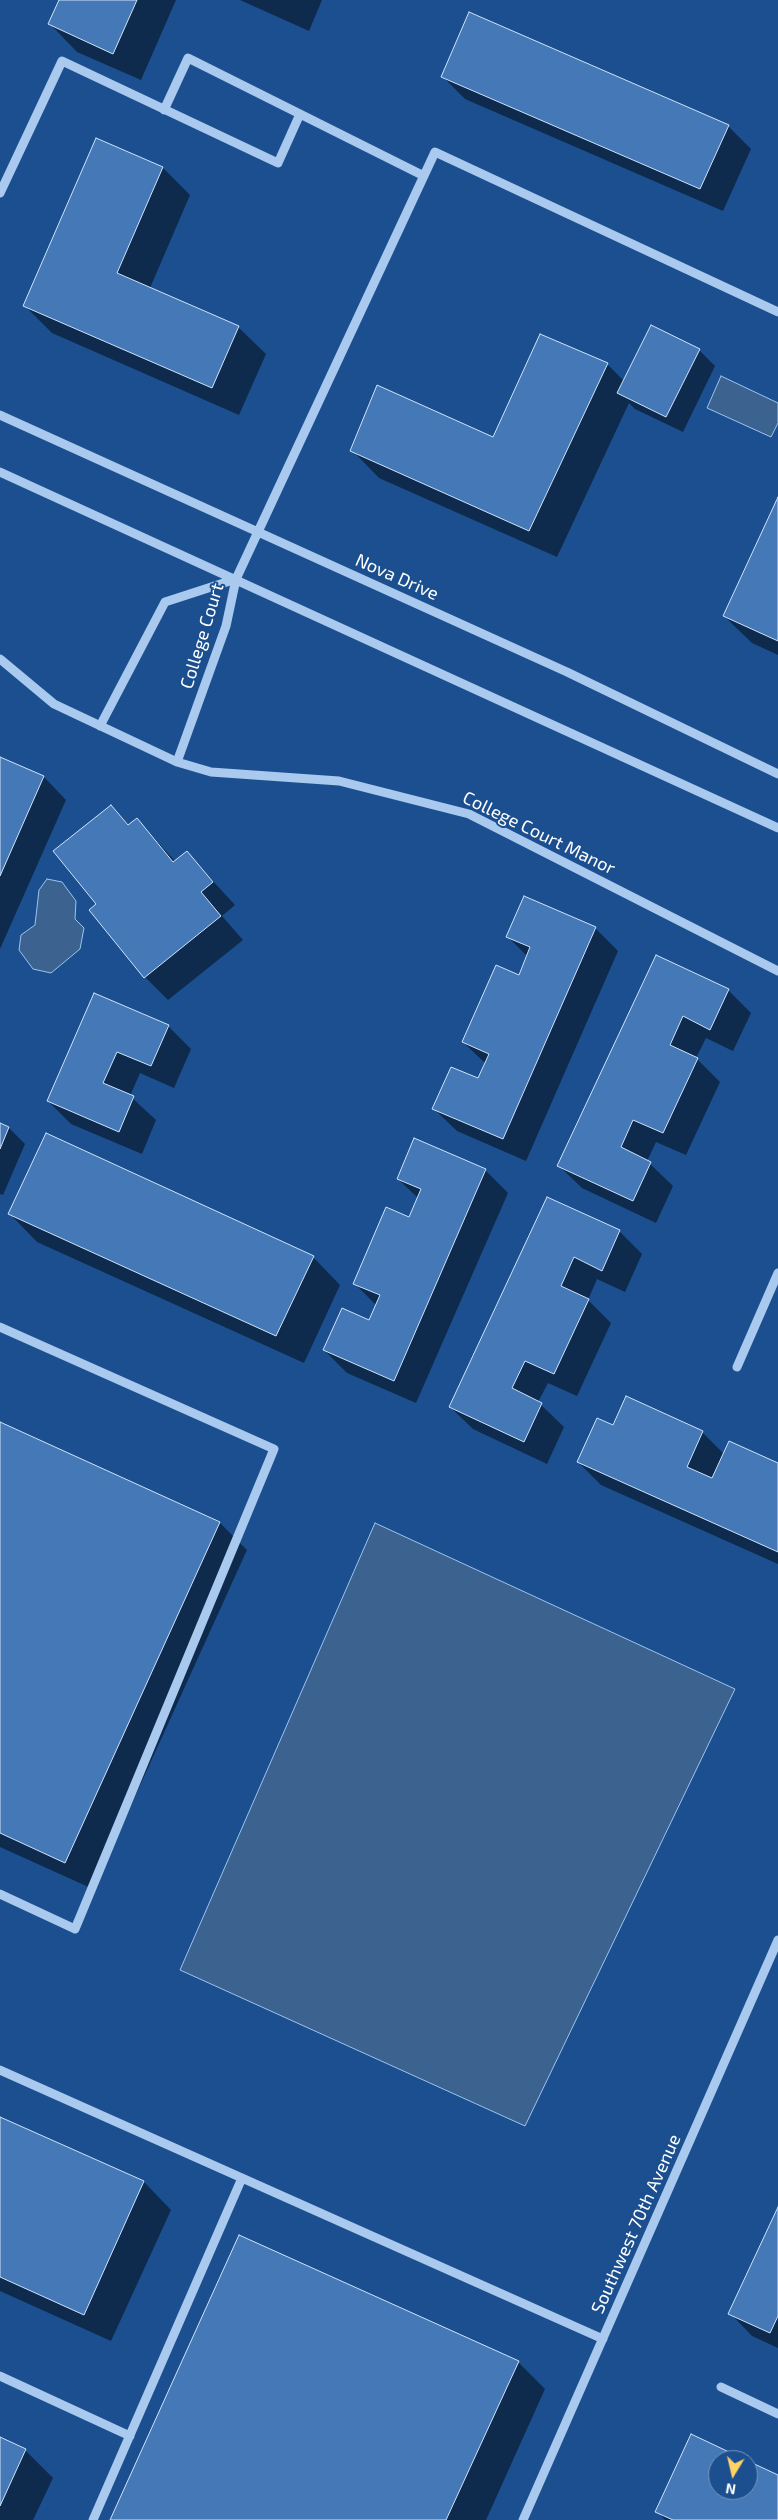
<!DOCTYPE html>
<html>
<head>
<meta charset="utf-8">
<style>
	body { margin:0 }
	#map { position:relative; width:778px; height:2520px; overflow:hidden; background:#1b4f8f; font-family:"Exo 2",sans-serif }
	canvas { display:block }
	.north { position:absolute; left:708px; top:2450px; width:50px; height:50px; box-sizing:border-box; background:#1b4f8f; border:1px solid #7695bc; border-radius:50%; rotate:189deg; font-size:14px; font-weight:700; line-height:20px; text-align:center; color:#fff }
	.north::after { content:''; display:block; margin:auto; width:18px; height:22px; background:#ffd166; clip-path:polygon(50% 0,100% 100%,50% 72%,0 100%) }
</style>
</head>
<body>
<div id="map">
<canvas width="778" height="2520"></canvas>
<div class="north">N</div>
</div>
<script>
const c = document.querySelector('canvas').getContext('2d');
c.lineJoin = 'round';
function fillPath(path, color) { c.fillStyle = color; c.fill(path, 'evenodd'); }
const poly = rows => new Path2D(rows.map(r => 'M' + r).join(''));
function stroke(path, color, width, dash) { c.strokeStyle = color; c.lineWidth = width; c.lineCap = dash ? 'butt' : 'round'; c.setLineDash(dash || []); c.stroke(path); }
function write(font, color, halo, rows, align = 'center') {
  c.font = font + ' "Exo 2",sans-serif'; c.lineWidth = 4; c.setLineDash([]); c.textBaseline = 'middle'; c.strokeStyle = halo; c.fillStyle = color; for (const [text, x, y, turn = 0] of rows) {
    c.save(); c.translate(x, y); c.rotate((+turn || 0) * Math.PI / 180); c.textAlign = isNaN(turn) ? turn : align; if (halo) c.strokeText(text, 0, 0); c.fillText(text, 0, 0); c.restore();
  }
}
const water = poly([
	[721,376,778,403,778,423,771,437,707,408,721,376],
	[47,879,62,882,76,901,75,919,84,928,80,949,51,973,33,969,19,950,21,935,35,925,39,890,47,879],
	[375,1523,735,1689,525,2126,180,1970,375,1523]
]);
fillPath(water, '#3c6290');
stroke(water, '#9cc4f0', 1);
fillPath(poly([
	[61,0,176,0,141,80,77,52,50,24],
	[240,0,322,0,309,31],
	[442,76,728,126,751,149,723,211,465,99],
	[163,168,190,195,150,288,238,327,266,354,239,415,52,333,24,305],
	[699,350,715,366,683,432,635,409,629,403,557,557,379,478,352,450,494,439,607,364,624,381],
	[778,500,778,655,752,643,724,616],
	[0,758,44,777,66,800,0,949],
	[111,807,130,826,137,820,176,862,187,853,235,905,222,916,243,940,168,1000,145,977,98,904],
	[595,928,618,951,526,1161,457,1131,434,1109,479,1080,486,1064,463,1042,519,977,528,957,508,937],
	[656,957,728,990,751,1013,733,1051,706,1038,696,1058,720,1082,686,1155,656,1142,647,1161,673,1186,656,1223,582,1188,559,1166],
	[95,994,168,1026,191,1049,174,1088,140,1073,130,1096,156,1120,142,1154,71,1124,48,1101],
	[0,1124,9,1128,25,1144,3,1195,0,1194],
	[415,1139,485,1170,508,1193,416,1403,347,1373,324,1350,370,1322,377,1306,354,1283,410,1218,418,1198,398,1179],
	[548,1198,619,1231,642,1254,625,1292,597,1279,588,1300,611,1323,577,1396,548,1383,538,1402,564,1427,547,1464,473,1429,450,1407],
	[10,1214,313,1257,340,1285,304,1363,37,1242],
	[0,1423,220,1523,247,1550,93,1889,0,1847],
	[613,1426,702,1432,724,1454,778,1464,778,1564,601,1485,578,1462],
	[0,2118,144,2182,171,2210,111,2341,0,2291],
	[778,2210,778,2348,752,2336,730,2313],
	[518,2362,545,2389,486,2520,111,2520],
	[692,2436,743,2460,718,2460,718,2490,748,2490,748,2462,778,2476,778,2520,665,2520,657,2511],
	[0,2439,25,2450,53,2478,33,2520,0,2520]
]), '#0007');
const building = poly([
	[59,0,137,0,113,54,48,24,59,0],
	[469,12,729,125,700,189,441,77,469,12],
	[96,138,163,167,117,273,239,326,212,388,23,306,96,138],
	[651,325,700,349,666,417,617,393,651,325],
	[540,334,608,363,529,531,350,451,377,385,493,437,540,334],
	[778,497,778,641,723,616,778,497],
	[0,757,44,776,0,876,0,757],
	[111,805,128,825,137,818,173,862,187,851,213,882,201,892,221,916,144,978,89,910,96,904,53,851,111,805],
	[524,896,596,927,503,1139,432,1109,451,1067,478,1078,489,1054,462,1042,496,965,519,975,530,947,506,937,524,896],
	[656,955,729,989,710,1030,683,1016,670,1045,698,1058,663,1133,633,1120,621,1147,651,1162,633,1201,557,1166,656,955],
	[94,993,169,1025,151,1066,117,1052,103,1083,134,1096,119,1132,47,1101,94,993],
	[0,1123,9,1127,0,1149,0,1123],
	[46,1133,314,1256,276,1336,8,1214,46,1133],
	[414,1138,486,1169,394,1381,323,1350,342,1308,369,1320,380,1295,353,1284,386,1207,409,1217,421,1189,397,1179,414,1138],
	[547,1197,620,1230,602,1271,574,1257,561,1286,589,1299,554,1374,525,1361,512,1388,542,1403,524,1442,449,1407,547,1197],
	[626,1396,703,1431,687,1467,712,1478,729,1441,778,1463,778,1552,577,1462,597,1418,613,1425,626,1396],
	[0,1422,220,1522,65,1863,0,1833,0,1422],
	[0,2117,144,2181,84,2315,0,2277,0,2117],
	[778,2207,778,2316,770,2333,728,2314,778,2207],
	[239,2235,519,2361,446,2520,110,2520,239,2235],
	[691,2434,746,2460,718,2460,718,2490,748,2490,748,2461,778,2475,778,2520,673,2520,655,2512,691,2434],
	[0,2437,26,2449,0,2506,0,2437]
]);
fillPath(building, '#4478b7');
stroke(building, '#cfe3fa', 1);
stroke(poly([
	[164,110,188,58,424,176],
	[0,193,62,61,278,163,300,114],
	[0,415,567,672,778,774],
	[0,472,778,828],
	[0,659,54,704,177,762,211,772,339,781,469,814,778,971],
	[100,726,165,602,236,579],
	[177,762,226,626,236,579,435,152,778,312],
	[0,1327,274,1449,75,1929,0,1894],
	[737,1367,778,1273],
	[0,2070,603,2339],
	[0,2376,130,2436],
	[721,2387,778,2414],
	[93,2520,242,2178],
	[523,2520,778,1940]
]), '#a9c9ee', 9);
write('18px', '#fff', '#1b4f8f', [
	["Nova Drive",397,577,24],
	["College Court",202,636,-73],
	["College Court Manor",539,833,26],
	["Southwest 70th Avenue",636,2224,-66]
]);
</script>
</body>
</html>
